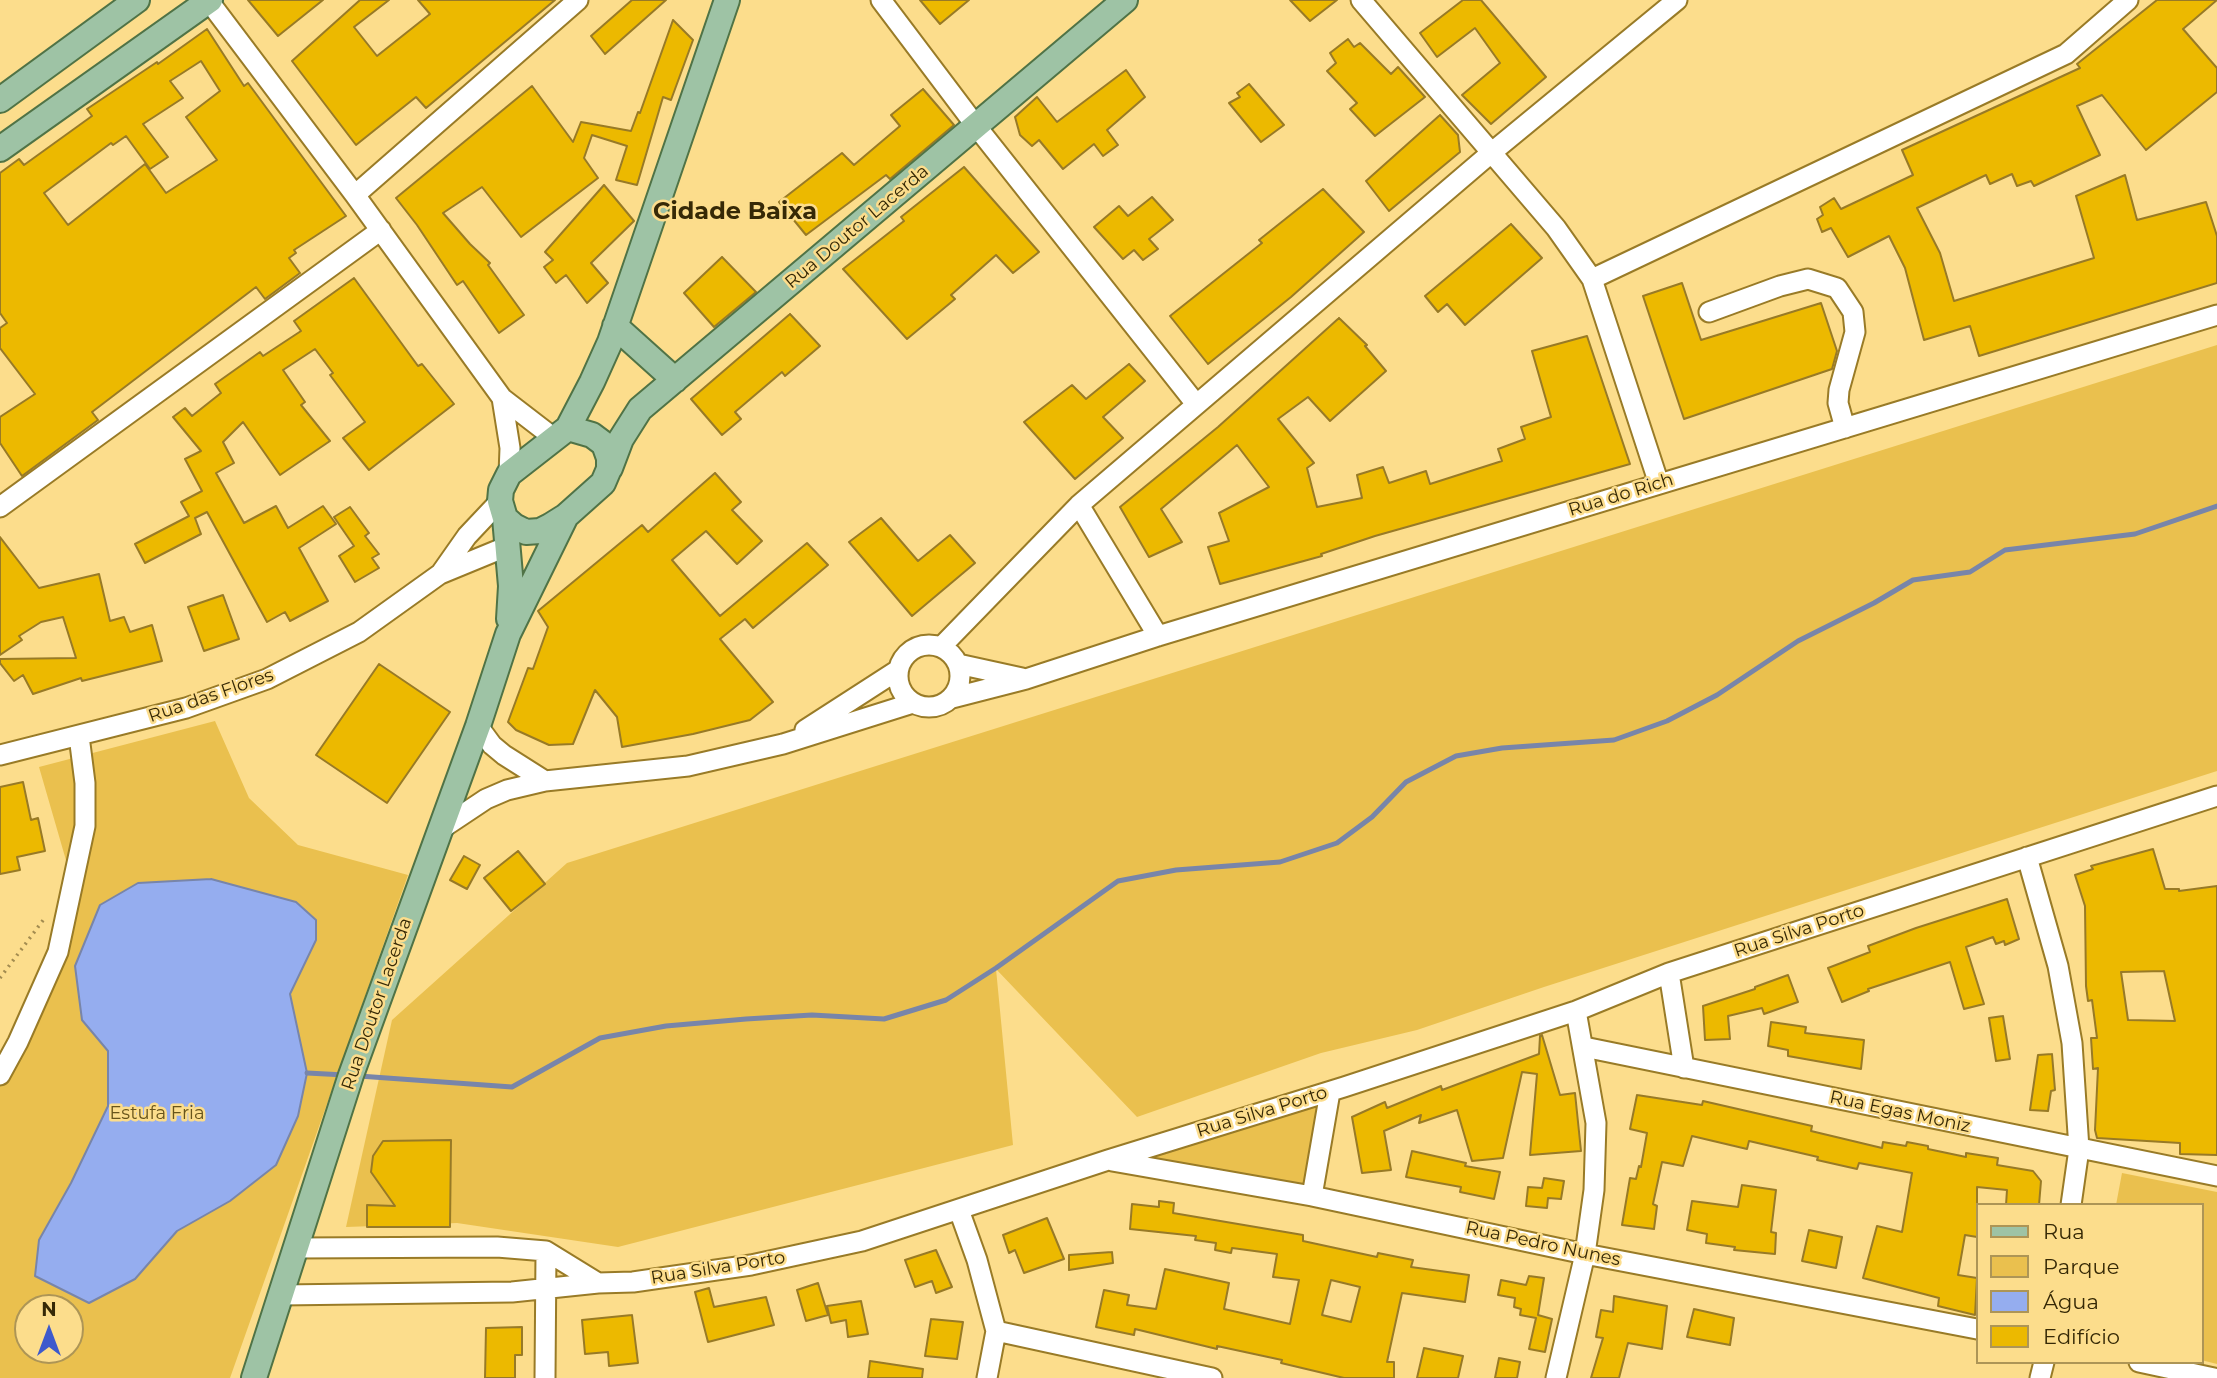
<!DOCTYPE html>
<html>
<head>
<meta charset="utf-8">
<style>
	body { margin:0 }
	#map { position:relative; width:2217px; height:1378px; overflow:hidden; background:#fcdd8c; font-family:Montserrat,sans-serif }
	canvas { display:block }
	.legend { position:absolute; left:1976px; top:1203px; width:228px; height:161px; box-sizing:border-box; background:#fcdd8c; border:2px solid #ad9556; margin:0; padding:9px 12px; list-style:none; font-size:21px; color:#362906 }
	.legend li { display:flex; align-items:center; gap:14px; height:35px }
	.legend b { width:35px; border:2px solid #ad9556 }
	.north { position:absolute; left:14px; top:1294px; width:70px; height:70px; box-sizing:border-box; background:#fcdd8c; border:2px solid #ad9556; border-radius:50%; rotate:0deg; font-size:19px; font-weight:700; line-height:28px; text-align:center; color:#362906 }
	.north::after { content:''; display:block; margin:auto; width:24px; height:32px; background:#3e5acc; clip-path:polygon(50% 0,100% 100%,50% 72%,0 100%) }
</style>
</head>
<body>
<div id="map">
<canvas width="2217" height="1378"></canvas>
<ul class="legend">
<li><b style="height:9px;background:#9ec3a5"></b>Rua</li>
<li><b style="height:19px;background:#eac04e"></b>Parque</li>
<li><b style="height:19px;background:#95adef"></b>Água</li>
<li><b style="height:19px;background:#ecb900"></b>Edifício</li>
</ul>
<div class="north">N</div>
</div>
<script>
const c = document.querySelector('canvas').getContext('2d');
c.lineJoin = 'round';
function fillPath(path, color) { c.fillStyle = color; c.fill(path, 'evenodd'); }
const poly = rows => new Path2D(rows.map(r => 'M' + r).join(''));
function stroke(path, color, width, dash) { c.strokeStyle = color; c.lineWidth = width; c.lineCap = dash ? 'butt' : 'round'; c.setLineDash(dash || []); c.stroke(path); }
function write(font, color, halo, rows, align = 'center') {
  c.font = font + ' Montserrat,sans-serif'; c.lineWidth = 5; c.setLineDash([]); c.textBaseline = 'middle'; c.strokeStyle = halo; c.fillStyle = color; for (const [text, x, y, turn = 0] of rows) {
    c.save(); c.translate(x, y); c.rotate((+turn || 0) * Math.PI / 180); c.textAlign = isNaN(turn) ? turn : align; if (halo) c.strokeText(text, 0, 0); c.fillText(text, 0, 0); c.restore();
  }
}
fillPath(poly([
	[2217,345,2217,771,1544,987,1417,1030,1321,1053,1137,1117,996,969,1013,1145,618,1247,457,1223,346,1227,392,1020,567,863],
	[215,721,249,798,298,845,408,875,230,1378,0,1378,0,1075,18,1042,72,881,39,767],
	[28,1308,70,1308,70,1350,28,1350],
	[1322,1101,1306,1184,1139,1158],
	[2122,1173,2217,1192,2217,1364,2201,1360,2201,1205,2116,1205]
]), '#eac04e');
const water = poly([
	[211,879,296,902,316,920,316,940,290,994,307,1073,298,1116,276,1165,230,1201,177,1231,135,1279,89,1303,35,1276,39,1240,71,1183,108,1106,108,1051,82,1020,75,966,100,905,138,883,211,879]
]);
fillPath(water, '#95adef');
stroke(water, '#7885a9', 2);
stroke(poly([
	[307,1073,345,1075],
	[359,1076,512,1087,600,1038,666,1026,746,1019,812,1015,884,1019,946,1000,996,968,1118,881,1176,870,1280,862,1337,843,1372,817,1406,782,1456,756,1502,748,1614,740,1667,721,1717,695,1798,641,1874,603,1913,580,1970,572,2005,550,2135,534,2217,506]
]), '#7885a9', 5);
const building = poly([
	[248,0,323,0,278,36,248,0],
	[360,0,389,0,354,27,377,56,430,14,418,0,555,0,426,108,416,97,356,145,292,61,360,0],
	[632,0,666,0,605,54,591,36,632,0],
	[920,0,969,0,940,24,920,0],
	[1290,0,1337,0,1310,21,1290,0],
	[1463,0,1481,0,1546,77,1491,124,1462,95,1500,63,1475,28,1437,57,1420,33,1463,0],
	[2157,0,2217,0,2183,29,2217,68,2217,92,2146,150,2102,95,2077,106,2100,155,2034,186,2031,181,2017,186,2012,174,1990,184,1986,175,1917,208,1940,253,1954,301,2094,258,2076,196,2125,175,2137,220,2206,202,2217,236,2217,283,1979,356,1970,326,1924,340,1905,268,1889,236,1848,257,1831,228,1822,232,1817,219,1823,215,1820,207,1834,198,1841,209,1913,175,1902,150,2080,68,2077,64,2157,0],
	[673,20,693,40,671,100,663,97,637,185,616,180,627,146,592,135,584,158,598,178,521,237,482,187,443,213,470,244,490,263,488,265,524,315,499,333,463,281,457,285,417,225,396,198,532,86,573,142,581,122,631,131,638,112,640,113,673,20],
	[207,29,244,86,248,83,346,216,294,250,296,253,289,258,300,273,265,299,256,287,92,412,98,420,22,476,0,443,0,417,35,394,0,348,0,328,7,323,0,313,0,173,19,159,24,165,92,116,87,109,157,62,158,64,207,29],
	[201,61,220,91,186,117,217,160,166,193,145,164,68,225,44,193,111,143,113,145,126,136,150,169,168,157,143,124,183,98,170,81,201,61],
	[1348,39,1354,47,1360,43,1391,74,1398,67,1425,97,1375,136,1350,109,1357,103,1327,71,1336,63,1330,53,1348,39],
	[1126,70,1145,97,1107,130,1118,145,1103,156,1094,144,1063,169,1039,140,1032,146,1020,135,1015,117,1037,97,1057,122,1126,70],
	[1249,84,1284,125,1261,142,1229,103,1240,97,1237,93,1249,84],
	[923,89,954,125,890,179,886,175,806,235,779,202,842,153,854,165,900,126,891,115,923,89],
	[1440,115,1458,135,1460,152,1389,211,1366,181,1440,115],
	[964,167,1039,252,1013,273,996,255,951,295,955,299,907,339,843,269,904,221,901,217,964,167],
	[604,185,634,221,591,263,608,283,587,303,566,275,556,283,544,267,553,260,545,252,604,185],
	[1323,189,1364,232,1291,297,1208,364,1170,316,1262,243,1259,240,1323,189],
	[1152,197,1173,220,1149,239,1158,249,1143,260,1134,250,1123,259,1094,227,1119,206,1128,216,1152,197],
	[1511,224,1542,258,1465,325,1447,304,1438,312,1425,296,1511,224],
	[722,257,756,292,714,327,684,293,722,257],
	[354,278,418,366,422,364,454,404,369,470,343,438,365,422,330,375,333,373,315,349,283,370,305,402,301,405,330,441,280,475,243,422,223,442,234,463,216,473,244,523,276,506,288,528,323,506,336,524,299,548,328,601,290,621,285,612,267,622,207,512,195,518,201,534,145,563,135,544,189,516,181,502,202,491,185,459,201,451,173,417,185,408,192,416,221,393,215,384,260,352,263,356,301,331,294,321,354,278],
	[1682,283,1701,340,1821,303,1837,351,1832,369,1684,419,1643,296,1682,283],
	[790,314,820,346,785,376,782,372,735,412,741,419,722,435,691,399,790,314],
	[1339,318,1367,345,1365,346,1386,371,1330,421,1308,397,1278,419,1314,463,1307,468,1317,507,1362,498,1357,475,1383,467,1389,483,1426,471,1430,484,1502,461,1498,449,1525,439,1521,427,1551,417,1532,351,1587,336,1630,464,1375,536,1321,554,1322,556,1220,584,1208,547,1229,541,1219,513,1269,487,1237,445,1161,509,1182,542,1149,557,1120,507,1218,427,1339,318],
	[1129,364,1145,381,1103,417,1123,438,1075,479,1024,422,1072,385,1086,399,1129,364],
	[715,473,741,502,732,510,762,541,737,564,706,531,672,560,720,616,807,543,828,565,753,628,745,619,720,639,773,702,750,720,693,734,622,747,617,717,595,690,573,744,549,745,516,730,508,722,528,668,533,669,548,627,538,611,642,525,648,532,715,473],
	[350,507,369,533,365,536,379,554,372,558,379,568,355,582,339,556,354,546,334,517,350,507],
	[881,518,918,561,950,535,975,563,912,616,849,542,881,518],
	[0,537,39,588,99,574,110,621,124,617,130,632,152,625,162,661,82,681,81,678,33,694,23,675,14,681,0,663,0,659,76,658,63,617,41,622,19,636,22,640,0,655,0,537],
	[223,595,239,639,204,651,188,607,223,595],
	[379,664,450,712,387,803,316,755,379,664],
	[23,782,31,820,38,818,45,851,17,857,20,870,0,874,0,787,23,782],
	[2153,849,2165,889,2179,889,2179,891,2217,886,2217,1155,2180,1154,2180,1143,2097,1138,2095,1130,2098,1068,2093,1069,2091,1038,2097,1038,2092,1000,2088,1001,2086,986,2085,906,2075,875,2093,869,2091,866,2153,849],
	[2164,971,2175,1021,2128,1020,2121,972,2164,971],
	[518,851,545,884,511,911,484,878,518,851],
	[464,856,480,865,467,889,450,880,464,856],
	[2007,899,2019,939,2005,945,2004,941,1996,944,1993,937,1966,947,1984,1004,1964,1009,1950,962,1868,989,1869,991,1842,1002,1828,968,1870,952,1868,946,1916,928,2007,899],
	[1788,975,1798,1002,1764,1014,1762,1008,1728,1016,1730,1039,1705,1040,1703,1006,1755,989,1755,987,1788,975],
	[2003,1016,2010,1059,1996,1061,1989,1018,2003,1016],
	[1771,1022,1806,1027,1805,1033,1864,1040,1861,1069,1788,1056,1788,1050,1768,1046,1771,1022],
	[1542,1035,1560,1095,1575,1093,1581,1151,1530,1155,1537,1074,1522,1072,1503,1158,1472,1161,1457,1110,1419,1123,1421,1115,1384,1131,1391,1170,1362,1173,1352,1117,1385,1102,1387,1108,1441,1086,1442,1090,1539,1054,1540,1036,1542,1035],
	[2052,1054,2055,1090,2051,1091,2048,1111,2030,1110,2038,1055,2052,1054],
	[1637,1095,1702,1105,1703,1101,1812,1126,1811,1131,1882,1148,1883,1142,1906,1146,1907,1142,1928,1146,1928,1149,1966,1157,1966,1153,1998,1158,1997,1165,2033,1171,2041,1181,2039,1205,2006,1205,2007,1190,1977,1187,1977,1237,1965,1235,1958,1275,1977,1278,1975,1315,1938,1306,1939,1298,1863,1278,1877,1226,1902,1232,1912,1173,1859,1163,1857,1169,1817,1160,1818,1157,1749,1141,1747,1149,1692,1136,1683,1166,1662,1162,1653,1204,1657,1206,1654,1229,1622,1225,1630,1178,1636,1179,1639,1166,1641,1167,1647,1133,1630,1129,1637,1095],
	[451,1140,450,1227,367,1227,367,1205,395,1206,371,1172,373,1156,383,1141,451,1140],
	[1412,1151,1466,1163,1465,1166,1500,1172,1494,1199,1460,1192,1461,1187,1406,1177,1412,1151],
	[1544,1178,1564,1181,1561,1199,1548,1198,1547,1208,1526,1206,1528,1187,1542,1188,1544,1178],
	[1742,1185,1776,1190,1771,1232,1776,1233,1775,1254,1734,1250,1735,1247,1706,1243,1707,1234,1687,1230,1692,1201,1738,1207,1742,1185],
	[1159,1201,1174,1203,1173,1213,1303,1235,1303,1241,1377,1257,1378,1253,1413,1260,1411,1267,1469,1275,1465,1302,1402,1293,1387,1362,1394,1362,1394,1378,1344,1378,1281,1363,1282,1360,1217,1346,1217,1349,1135,1329,1134,1335,1096,1327,1104,1290,1129,1295,1127,1305,1156,1309,1165,1269,1229,1283,1224,1309,1290,1324,1299,1280,1273,1277,1277,1254,1232,1248,1231,1253,1215,1250,1216,1243,1195,1240,1196,1236,1130,1229,1132,1204,1159,1207,1159,1201],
	[1331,1280,1360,1287,1351,1322,1322,1315,1331,1280],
	[1047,1218,1064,1259,1024,1273,1015,1250,1009,1253,1003,1235,1047,1218],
	[1809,1230,1842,1237,1836,1268,1802,1261,1809,1230],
	[936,1250,952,1287,936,1293,932,1281,915,1287,905,1260,936,1250],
	[1112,1252,1113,1263,1069,1270,1069,1255,1112,1252],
	[1529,1276,1544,1278,1538,1315,1552,1319,1545,1352,1529,1349,1536,1318,1520,1315,1521,1309,1514,1307,1515,1298,1498,1295,1501,1280,1526,1285,1529,1276],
	[818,1283,828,1315,806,1321,797,1290,818,1283],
	[709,1288,714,1307,766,1297,774,1325,708,1342,695,1292,709,1288],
	[1614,1296,1667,1306,1662,1349,1628,1343,1619,1378,1591,1378,1603,1338,1596,1337,1601,1310,1613,1312,1614,1296],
	[861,1301,868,1334,848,1337,846,1320,831,1323,827,1306,861,1301],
	[1694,1309,1734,1318,1730,1345,1687,1337,1694,1309],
	[632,1315,638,1363,609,1366,608,1352,585,1354,582,1320,632,1315],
	[931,1319,963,1322,957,1359,925,1356,931,1319],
	[522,1327,522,1355,515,1355,515,1378,485,1378,486,1328,522,1327],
	[1424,1348,1463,1356,1458,1378,1417,1378,1424,1348],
	[1499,1358,1520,1362,1517,1378,1495,1378,1499,1358],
	[870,1361,923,1369,922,1378,868,1378,870,1361]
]);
fillPath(building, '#ecb900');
stroke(building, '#987a26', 2);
const minor = poly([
	[208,0,355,195,502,398,554,438],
	[881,0,976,126,1196,404],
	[1361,0,1556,228,1592,279,1659,484],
	[355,195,578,0],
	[1592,279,2066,54,2128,0],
	[1709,312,1780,286,1808,279,1837,288,1853,312,1855,332,1839,390,1838,403,1845,428],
	[502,398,510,448,509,474],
	[1079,505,1158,636],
	[0,507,381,230],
	[441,573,467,536,500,501],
	'898 676a31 31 0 1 1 62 0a31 31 0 1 1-62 0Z',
	[941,647,1079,505,1491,153,1677,0],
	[958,664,1022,678],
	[952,698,1026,679,1158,636,2217,315],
	[478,726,492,745,504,755,545,781],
	[805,730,898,670],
	[0,755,186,708,267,679,359,632,440,574,508,546],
	[438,831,486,799,507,790,545,781,688,766,783,744,913,703],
	[2027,857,2058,966,2072,1043,2079,1149,2071,1205],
	[1669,973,1684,1068],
	[1584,1047,2217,1176],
	[0,1075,18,1042,58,952,85,826,85,783,79,736],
	[1112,1161,1312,1196,1585,1254,1977,1329],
	[1312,1196,1330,1092],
	[959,1210,977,1260,996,1331,987,1378],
	[296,1248,497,1247,546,1251,598,1283],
	[281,1295,512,1292,598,1283,633,1282,751,1265,862,1241,1108,1160,1344,1087,1576,1011,1669,973,2217,796],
	[996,1331,1212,1378],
	[2139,1362,2214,1378],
	[545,1378,546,1251],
	[1556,1378,1585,1254,1594,1190,1596,1123,1576,1011],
	[2040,1378,2044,1362]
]);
const major = poly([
	[0,100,137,0],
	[0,149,210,0],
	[615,326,675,380],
	[568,428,592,435,604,444,609,458,609,469,603,483,566,516,550,526,540,531,526,532,514,526,505,518,500,501,501,490,509,474,568,428,592,382,610,342,727,0],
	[610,468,621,439,640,409,1125,0],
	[505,518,511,586,509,619],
	[254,1378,351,1075,478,726,508,634,566,516]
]);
stroke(minor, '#997b27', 23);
stroke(major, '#507346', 28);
stroke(poly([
	[0,978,44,919]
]), '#a38c50', 3.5, [2, 5]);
stroke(minor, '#fff', 19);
stroke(major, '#9ec3a5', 24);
write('18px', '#362906', '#fcdd8c', [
	["Rua Doutor Lacerda",857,227,-40],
	["Rua do Rich",1621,495,-17],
	["Rua das Flores",211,696,-19],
	["Rua Silva Porto",1799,931,-18],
	["Rua Doutor Lacerda",377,1004,-71],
	["Rua Silva Porto",1262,1112,-17],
	["Rua Egas Moniz",1900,1112,12],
	["Rua Pedro Nunes",1543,1244,12],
	["Rua Silva Porto",718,1268,-9]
]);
write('18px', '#68541b', '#fcdd8c', [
	["Estufa Fria",157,1114]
]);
write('bold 24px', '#362906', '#fcdd8c', [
	["Cidade Baixa",735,212]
]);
</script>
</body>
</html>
